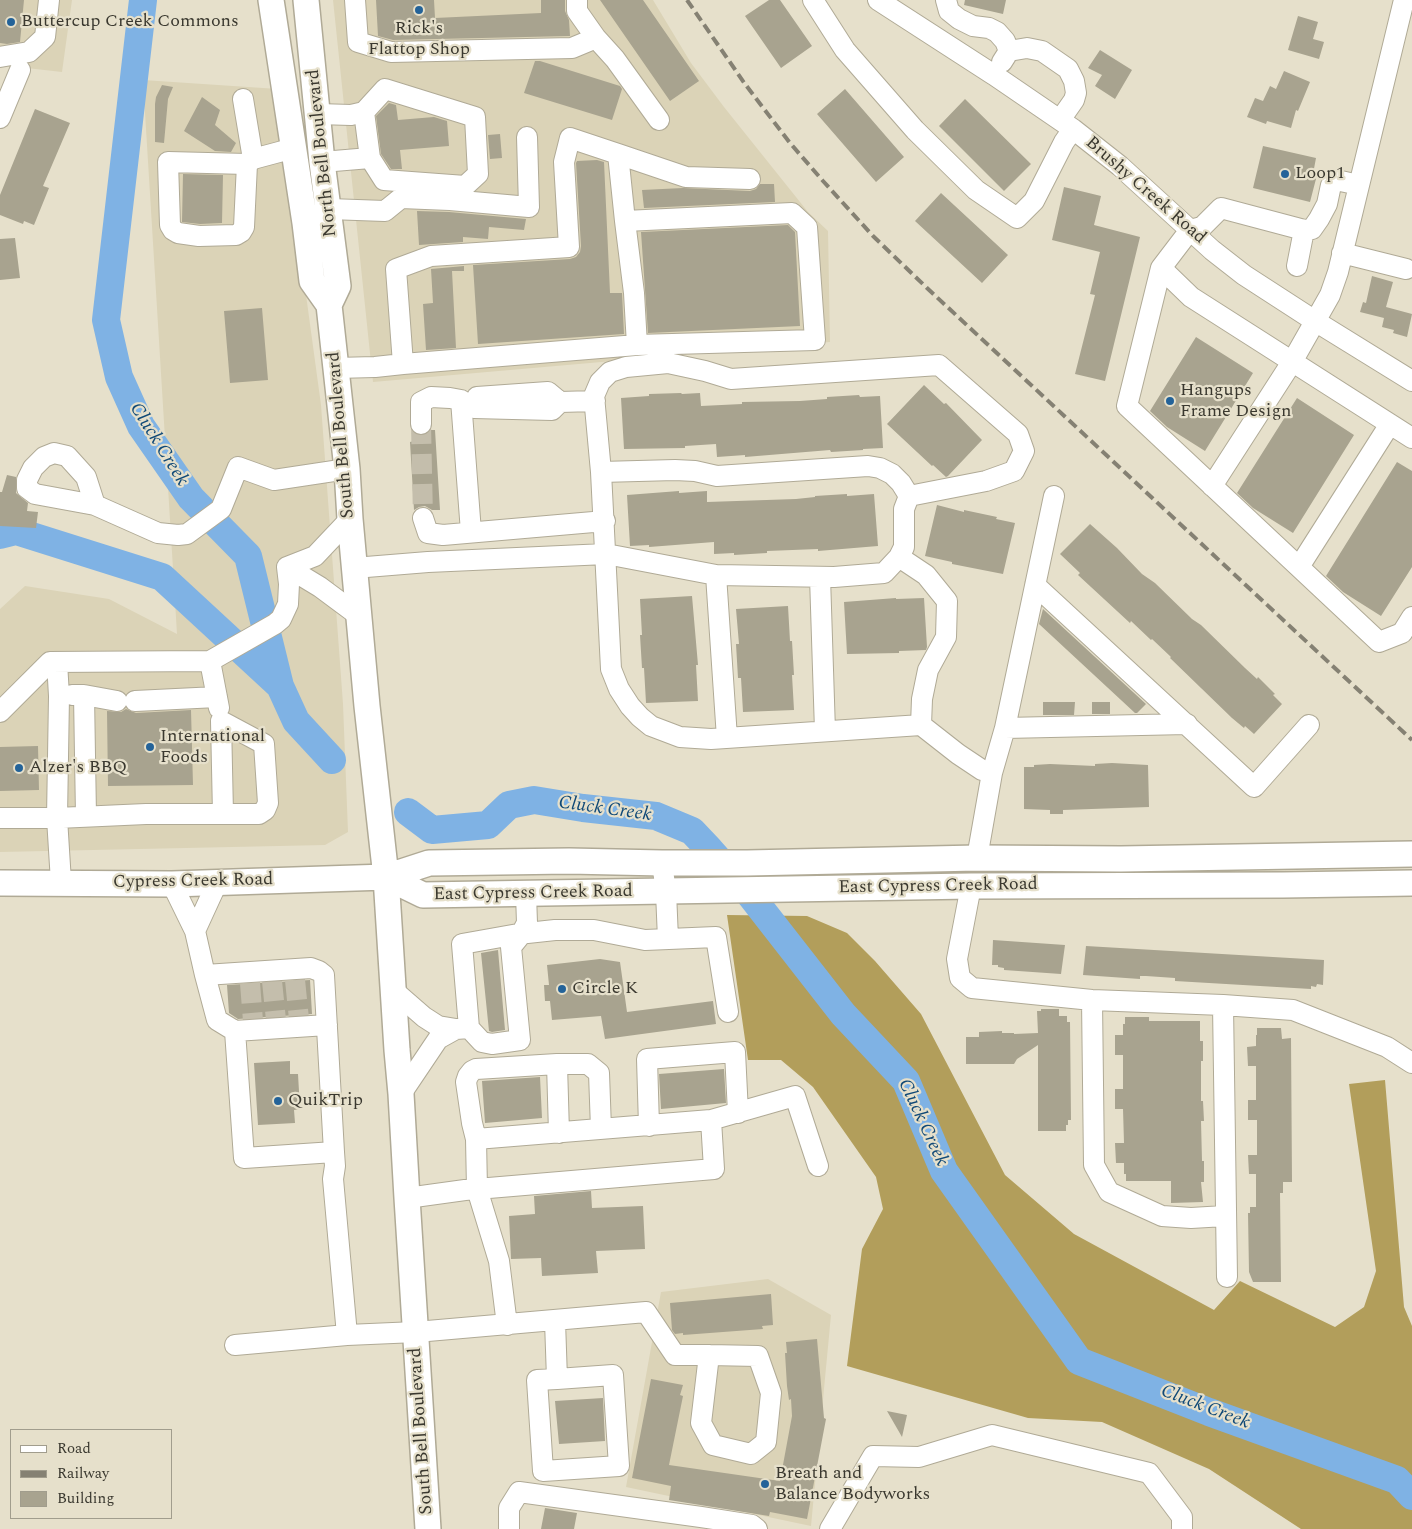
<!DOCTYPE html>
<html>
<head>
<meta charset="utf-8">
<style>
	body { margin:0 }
	#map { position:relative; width:1412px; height:1529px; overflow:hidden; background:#e6e0cb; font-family:Spectral,serif }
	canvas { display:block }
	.legend { position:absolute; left:10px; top:1429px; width:162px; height:90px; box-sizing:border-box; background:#e6e0cb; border:1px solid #a19d8d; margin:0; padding:6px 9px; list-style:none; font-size:15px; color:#3a382f }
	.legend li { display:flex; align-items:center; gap:10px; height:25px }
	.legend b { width:25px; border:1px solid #a19d8d }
</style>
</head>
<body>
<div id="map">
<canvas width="1412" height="1529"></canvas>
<ul class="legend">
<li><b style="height:6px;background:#fff"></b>Road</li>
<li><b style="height:6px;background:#858173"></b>Railway</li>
<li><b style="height:14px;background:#a8a38f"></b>Building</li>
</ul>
</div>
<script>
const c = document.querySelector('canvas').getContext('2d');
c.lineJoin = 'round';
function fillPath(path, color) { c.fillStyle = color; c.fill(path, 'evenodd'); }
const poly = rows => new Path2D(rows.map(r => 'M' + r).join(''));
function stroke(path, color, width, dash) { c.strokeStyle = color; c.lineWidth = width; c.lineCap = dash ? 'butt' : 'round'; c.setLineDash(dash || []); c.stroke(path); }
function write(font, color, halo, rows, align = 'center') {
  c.font = font + ' Spectral,serif'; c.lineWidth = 4.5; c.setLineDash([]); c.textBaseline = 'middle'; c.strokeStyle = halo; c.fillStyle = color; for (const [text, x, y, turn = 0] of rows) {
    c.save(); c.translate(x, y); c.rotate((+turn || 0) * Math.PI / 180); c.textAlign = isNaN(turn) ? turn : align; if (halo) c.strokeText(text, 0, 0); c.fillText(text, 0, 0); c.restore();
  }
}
fillPath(poly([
	[0,0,72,0,62,72,0,65],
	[333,0,653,0,691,63,724,107,808,212,828,231,830,342,373,382],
	[143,80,278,89,321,405,343,704,348,832,325,845,0,852,0,609,25,586,109,599,177,634],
	[768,1279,831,1315,811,1526,626,1487,661,1292]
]), '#dbd3b7');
fillPath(poly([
	[727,915,807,916,847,933,875,961,921,1014,1005,1175,1074,1234,1214,1310,1240,1281,1335,1327,1364,1307,1376,1271,1349,1084,1385,1080,1404,1307,1412,1326,1412,1529,1301,1529,1209,1469,1102,1422,1028,1418,847,1366,862,1249,883,1209,876,1177,813,1087,781,1060,748,1060]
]), '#b29e5b');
stroke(poly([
	[143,0,106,320,119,377,141,426,191,498,248,556,280,686,296,721,332,760],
	[0,535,16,531,162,577,280,686],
	[408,812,432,830,488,825,509,805,534,800,583,808,656,816,692,831,710,850,751,896,843,1014,906,1081,944,1171,1079,1361,1209,1412,1397,1480,1412,1496]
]), '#7fb2e4', 28);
fillPath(poly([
	[0,0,24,0,20,42,7,44,0,43],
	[376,0,434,0,435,18,541,13,541,0,565,0,565,11,569,20,570,36,393,40,378,36],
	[600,0,643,0,699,81,670,101],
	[769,0,780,0,812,46,781,68,745,16],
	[965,0,1006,0,1003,14,964,5],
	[1298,16,1318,22,1313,39,1324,42,1319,59,1288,50],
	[1100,50,1132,70,1115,99,1095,86,1102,75,1088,68],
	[535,61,540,61,620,86,622,89,612,120,524,93],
	[1284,71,1310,82,1298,111,1296,110,1291,128,1267,121,1266,124,1247,117,1255,98,1263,101,1270,86,1276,89],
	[162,85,173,87,168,99,164,143,155,142,155,104,156,97],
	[845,89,904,157,876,182,817,114],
	[202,97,220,110,215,125,236,143,231,152,215,151,184,131],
	[965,99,1031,164,1004,191,939,126],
	[389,103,396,105,398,120,434,117,447,121,449,146,400,150,402,169,391,169,381,154,376,116],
	[35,109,70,123,43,186,49,188,34,225,24,221,23,224,0,215,0,195],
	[500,134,502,158,490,159,488,135],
	[1263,146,1316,158,1313,174,1317,175,1310,202,1253,188],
	[597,160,604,162,610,293,622,293,624,334,478,344,473,265,570,259,576,257,580,252,581,246,576,163,577,161],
	[183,174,223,175,222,223,200,224,182,222],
	[760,184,774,184,775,202,644,208,642,190,683,188,750,191,756,189],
	[1064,187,1101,196,1094,225,1140,237,1105,381,1075,374,1095,295,1090,294,1100,252,1052,240],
	[941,193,1008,255,982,283,915,221],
	[417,211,449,212,526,219,524,230,489,227,488,239,463,237,463,242,419,245],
	[788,225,795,232,800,326,648,333,641,232],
	[15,238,20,278,0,280,0,239],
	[464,266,464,271,452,271,456,348,426,350,423,304,433,303,431,269],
	[1372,276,1393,282,1386,307,1412,314,1407,337,1393,333,1394,330,1382,327,1384,318,1360,312,1363,302,1366,303],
	[262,308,268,380,230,383,224,311],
	[1196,337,1253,373,1205,451,1167,427,1150,411],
	[924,385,944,404,946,403,982,440,948,476,946,477,933,465,932,466,887,424],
	[681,393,682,394,700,393,701,406,742,404,742,402,800,401,827,399,827,397,859,395,860,397,880,396,883,448,863,449,863,450,831,452,830,450,745,457,745,455,717,457,716,444,685,446,685,448,624,449,621,398,649,396,649,394],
	[1297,398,1354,435,1293,533,1253,508,1237,493],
	[431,430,435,430,440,510,432,510,425,506,419,507,414,510,410,442,414,441,413,433,421,436,427,434],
	[1397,462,1412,471,1412,567,1381,616,1343,592,1326,576],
	[7,475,16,477,16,493,28,503,27,511,38,512,36,528,0,526,0,492,2,492],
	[679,491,679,493,707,491,707,502,796,499,815,497,815,496,847,494,847,496,874,494,878,546,818,551,818,549,767,551,767,553,734,555,734,553,714,554,714,542,649,547,649,545,630,546,627,495],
	[937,505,964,512,964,510,997,517,996,519,1015,523,1003,574,952,564,952,562,925,556],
	[1090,524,1117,548,1142,574,1155,583,1192,619,1201,625,1245,668,1257,679,1258,677,1275,694,1273,695,1282,704,1254,734,1245,726,1244,728,1232,718,1170,658,1171,657,1152,639,1151,640,1131,621,1130,623,1078,575,1080,573,1060,554],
	[692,596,698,665,696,665,698,701,646,703,644,668,642,668,640,635,642,635,640,599],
	[896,598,896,599,924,598,927,647,926,650,899,651,899,653,847,654,844,602],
	[788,606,790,641,792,641,794,675,792,675,794,710,743,712,741,678,738,678,736,644,739,644,736,609],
	[1043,609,1146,704,1137,713,1135,713,1039,624],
	[1043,702,1075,702,1074,715,1043,715],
	[1092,702,1110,702,1110,714,1092,714],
	[126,709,136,713,191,710,193,785,108,786,107,711,121,712],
	[38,746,39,790,0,791,0,747],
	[1112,763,1148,765,1149,807,1063,810,1063,814,1050,814,1050,810,1024,809,1024,767,1034,767,1034,765,1050,764,1095,766,1095,764],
	[993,940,1065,945,1061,974,1004,970,1004,968,998,967,998,965,992,965],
	[1086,946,1324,960,1323,985,1317,984,1316,987,1311,986,1311,989,1175,981,1175,978,1146,976,1140,976,1140,979,1083,975],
	[498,950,505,1030,492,1032,489,1031,481,953],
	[600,959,620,962,627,1012,713,1001,716,1024,605,1039,601,1016,552,1020,550,1001,545,1001,544,985,549,985,547,965],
	[310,980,312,1014,238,1019,229,1013,227,985],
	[1041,1009,1059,1009,1059,1016,1067,1016,1067,1022,1070,1022,1071,1120,1068,1120,1068,1125,1066,1125,1066,1131,1038,1131,1038,1045,1017,1059,1014,1064,966,1064,966,1037,979,1037,979,1032,1002,1031,1002,1033,1014,1033,1014,1034,1038,1033,1037,1011,1041,1011],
	[1125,1017,1149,1017,1149,1021,1200,1021,1200,1041,1203,1041,1203,1061,1201,1061,1201,1101,1203,1101,1204,1121,1201,1121,1202,1161,1204,1161,1204,1182,1201,1182,1203,1202,1171,1203,1171,1181,1126,1181,1126,1174,1124,1174,1124,1163,1116,1163,1115,1143,1124,1143,1123,1109,1115,1109,1115,1089,1123,1089,1123,1055,1115,1055,1115,1035,1123,1035,1123,1024,1125,1024],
	[1257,1028,1281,1028,1282,1039,1291,1038,1292,1182,1283,1182,1283,1193,1280,1193,1281,1282,1253,1282,1249,1272,1248,1213,1250,1213,1250,1207,1256,1207,1256,1174,1249,1174,1248,1155,1257,1155,1257,1120,1248,1120,1248,1100,1256,1100,1256,1066,1248,1066,1247,1047,1256,1046,1256,1035,1257,1035],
	[290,1061,290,1074,298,1074,300,1109,294,1110,295,1123,258,1125,254,1063],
	[724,1069,726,1103,661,1109,659,1074],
	[540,1077,542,1118,485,1123,482,1081],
	[591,1191,592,1208,643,1206,645,1249,596,1251,598,1273,542,1276,541,1258,511,1259,509,1216,535,1214,534,1196],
	[771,1294,773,1325,762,1326,763,1329,683,1335,683,1333,675,1334,672,1330,670,1303],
	[817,1339,824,1418,826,1419,807,1519,770,1512,769,1516,669,1500,671,1486,632,1478,651,1379,683,1385,680,1395,683,1396,669,1465,780,1481,792,1416,791,1399,789,1400,787,1386,785,1353,787,1353,786,1342],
	[603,1398,605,1441,559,1444,555,1401],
	[887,1411,907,1415,902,1437],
	[545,1508,577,1513,574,1529,541,1529]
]), '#a8a38f');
stroke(poly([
	[421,424,423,518],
	[295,980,299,1019],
	[272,981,276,1020],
	[250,983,253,1021]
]), '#c4beac', 20, [20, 10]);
const minor = poly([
	[355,0,358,42,391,52,572,48,596,38,577,11,577,0],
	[813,0,845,50,915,130,976,190,1017,218,1034,201,1064,142,1073,129],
	[878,0,994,75,1073,129,1120,166,1212,250,1244,275,1315,321,1412,381],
	[946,0,949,11,959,19,973,26,989,28,997,32,1005,41,1009,51,1002,62],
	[596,38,615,59,659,120],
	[1009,51,1027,48,1042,51,1068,69,1074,81,1076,93,1074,100,1060,120],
	[0,57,29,52,45,37,49,0],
	[243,99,253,159],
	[364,112,370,158],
	[318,114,351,115,364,112,385,89,475,117,478,174,465,186,384,180,370,158,322,162],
	[0,118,20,70],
	[618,154,686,177,750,179],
	[247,164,168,162,170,225,173,230,178,233,199,236,236,235,241,232,244,227,247,164,253,159,294,148],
	[1359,185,1336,180,1331,185,1327,204,1319,219,1312,229,1304,230,1221,208,1202,227,1190,230,1161,268,1127,406,1379,642,1402,633,1412,617],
	[329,209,385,211,401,198,450,200,529,207,527,137],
	[1342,253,1406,269],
	[1297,266,1304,230],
	[1161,268,1191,297,1412,438],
	[403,364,637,345],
	[336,368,375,367,403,364,396,269,431,256,569,247,564,162,570,138,618,154,625,221,634,293,637,345,815,340,807,227,792,213,625,221],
	[477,397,548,392,560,402,595,401],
	[461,400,471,532],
	[421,424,421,402,431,397,450,398,461,400,474,408,552,410,560,402],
	[1212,486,1292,362,1330,295,1338,272,1404,0],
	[95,505,86,477,67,456,54,453,44,457,33,468,27,480,27,488,35,494,95,505,158,533,178,535,187,534,221,509,238,467,274,480,347,469],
	[423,518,428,533,443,535,605,521],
	[350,519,315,556,287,567,320,587,359,616],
	[899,557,926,575,947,601,946,637,928,670,922,699,921,725,711,739,680,737,651,726,640,717,630,706,619,689,611,669,601,472,594,396,600,382,610,372,626,367,668,363,705,371,731,379,939,365,1018,434,1024,451,1014,471,986,481,909,496],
	[1299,567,1390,424],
	[354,568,428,562,606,554,716,575,834,577,884,573,899,557,904,547,904,509,909,496,901,483,892,474,880,468,868,466,717,476,695,471,675,470,601,472],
	[716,575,727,738],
	[820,577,825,731],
	[1035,585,1254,787,1309,725],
	[210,661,219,708],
	[72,695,84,695,117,701],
	[84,695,86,816],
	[135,701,217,697],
	[0,712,50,662,210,661,275,624,281,619,288,604,289,584,287,567],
	[921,725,958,754,982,770,992,773],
	[1005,728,1187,724],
	[0,818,57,818,59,696,57,662],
	[977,858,992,773,1005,728,1054,496],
	[662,863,666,892,668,939],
	[61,882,57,818,146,814,259,814,265,810,268,803,264,744,221,721,223,814],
	[172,884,195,931,205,975,311,968,319,971,324,975,334,1152,335,1166,333,1179,347,1335,235,1345],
	[971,886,957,959,960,978,972,988,1092,1000,1223,1005,1293,1010,1387,1047,1412,1063],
	[195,931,217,883],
	[205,975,217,1020,235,1031],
	[393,990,424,1017,438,1026,456,1029,438,1039,401,1094],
	[1092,1000,1094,1165,1109,1192,1162,1216,1191,1218,1225,1216],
	[1223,1005,1227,1277],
	[327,1025,235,1031,244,1158,334,1152],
	[469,1028,462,944,518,934,555,930,594,930,645,940,716,937,728,1012],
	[456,1029,469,1028,482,1042,492,1044,520,1040,511,947,520,936,527,923,526,894],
	[649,1126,647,1059,735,1052,738,1113],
	[559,1133,557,1064,588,1064,599,1073,601,1129],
	[476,1139,711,1120,795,1096,818,1166],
	[407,1198,465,1190,714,1169,711,1120],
	[555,1321,557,1379,537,1380,543,1471,619,1466,613,1375,557,1379],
	[507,1325,499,1261,477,1189,476,1139,472,1123,466,1082,468,1076,472,1071,476,1069,557,1064],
	[347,1335,416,1332,646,1312,675,1355,709,1355,758,1356,771,1393,766,1442,751,1454,713,1445,701,1423,709,1355],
	[509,1529,509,1508,519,1492,701,1517,752,1525,757,1529],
	[830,1529,873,1456,919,1457,992,1435,1149,1473,1182,1517,1182,1529]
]);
const major = poly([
	[271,0,305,223,312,281,329,305,347,469,350,519,367,706,386,877,397,1050,401,1094,407,1198,428,1529],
	[306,0,322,162,338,286,329,305],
	[386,877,423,895,971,886,1283,885,1412,883],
	[0,883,172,884,386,877,429,863,569,861,662,863,747,863,977,858,1121,859,1412,854]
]);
stroke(minor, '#b0aa96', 22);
stroke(major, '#b0aa96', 28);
stroke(minor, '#fff', 20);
stroke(major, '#fff', 25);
stroke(poly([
	[687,0,745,84,790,143,823,181,873,236,927,288,1412,740]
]), '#858173', 4, [10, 5]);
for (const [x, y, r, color] of [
	[419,10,5,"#246399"],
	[11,22,5,"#246399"],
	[1285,174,5,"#246399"],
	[1170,401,5,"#246399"],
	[150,747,5,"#246399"],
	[19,768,5,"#246399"],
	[562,989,5,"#246399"],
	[278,1101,5,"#246399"],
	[765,1484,5,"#246399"]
]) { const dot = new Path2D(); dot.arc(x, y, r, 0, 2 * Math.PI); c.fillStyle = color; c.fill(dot); stroke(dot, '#e6e0cb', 2); }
write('18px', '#3a382f', '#e6e0cb', [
	["Buttercup Creek Commons",21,22],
	["Rick's",419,29,"center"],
	["Flattop Shop",419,50,"center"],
	["Loop1",1295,174],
	["Hangups",1180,391],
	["Frame Design",1180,412],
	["International",160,737],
	["Foods",160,758],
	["Alzer's BBQ",29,768],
	["Circle K",572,989],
	["QuikTrip",288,1101],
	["Breath and",775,1474],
	["Balance Bodyworks",775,1495]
], 'left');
write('18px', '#3a382f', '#e6e0cb', [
	["North Bell Boulevard",323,153,-96],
	["Brushy Creek Road",1145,191,41],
	["South Bell Boulevard",342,435,-95],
	["Cypress Creek Road",193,882,-1],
	["East Cypress Creek Road",938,887,-1],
	["East Cypress Creek Road",533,894,-1],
	["South Bell Boulevard",422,1431,-94]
]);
write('italic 19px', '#104977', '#e6e0cb', [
	["Cluck Creek",158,445,58],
	["Cluck Creek",605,810,8],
	["Cluck Creek",922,1123,65],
	["Cluck Creek",1205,1408,21]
]);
</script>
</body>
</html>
